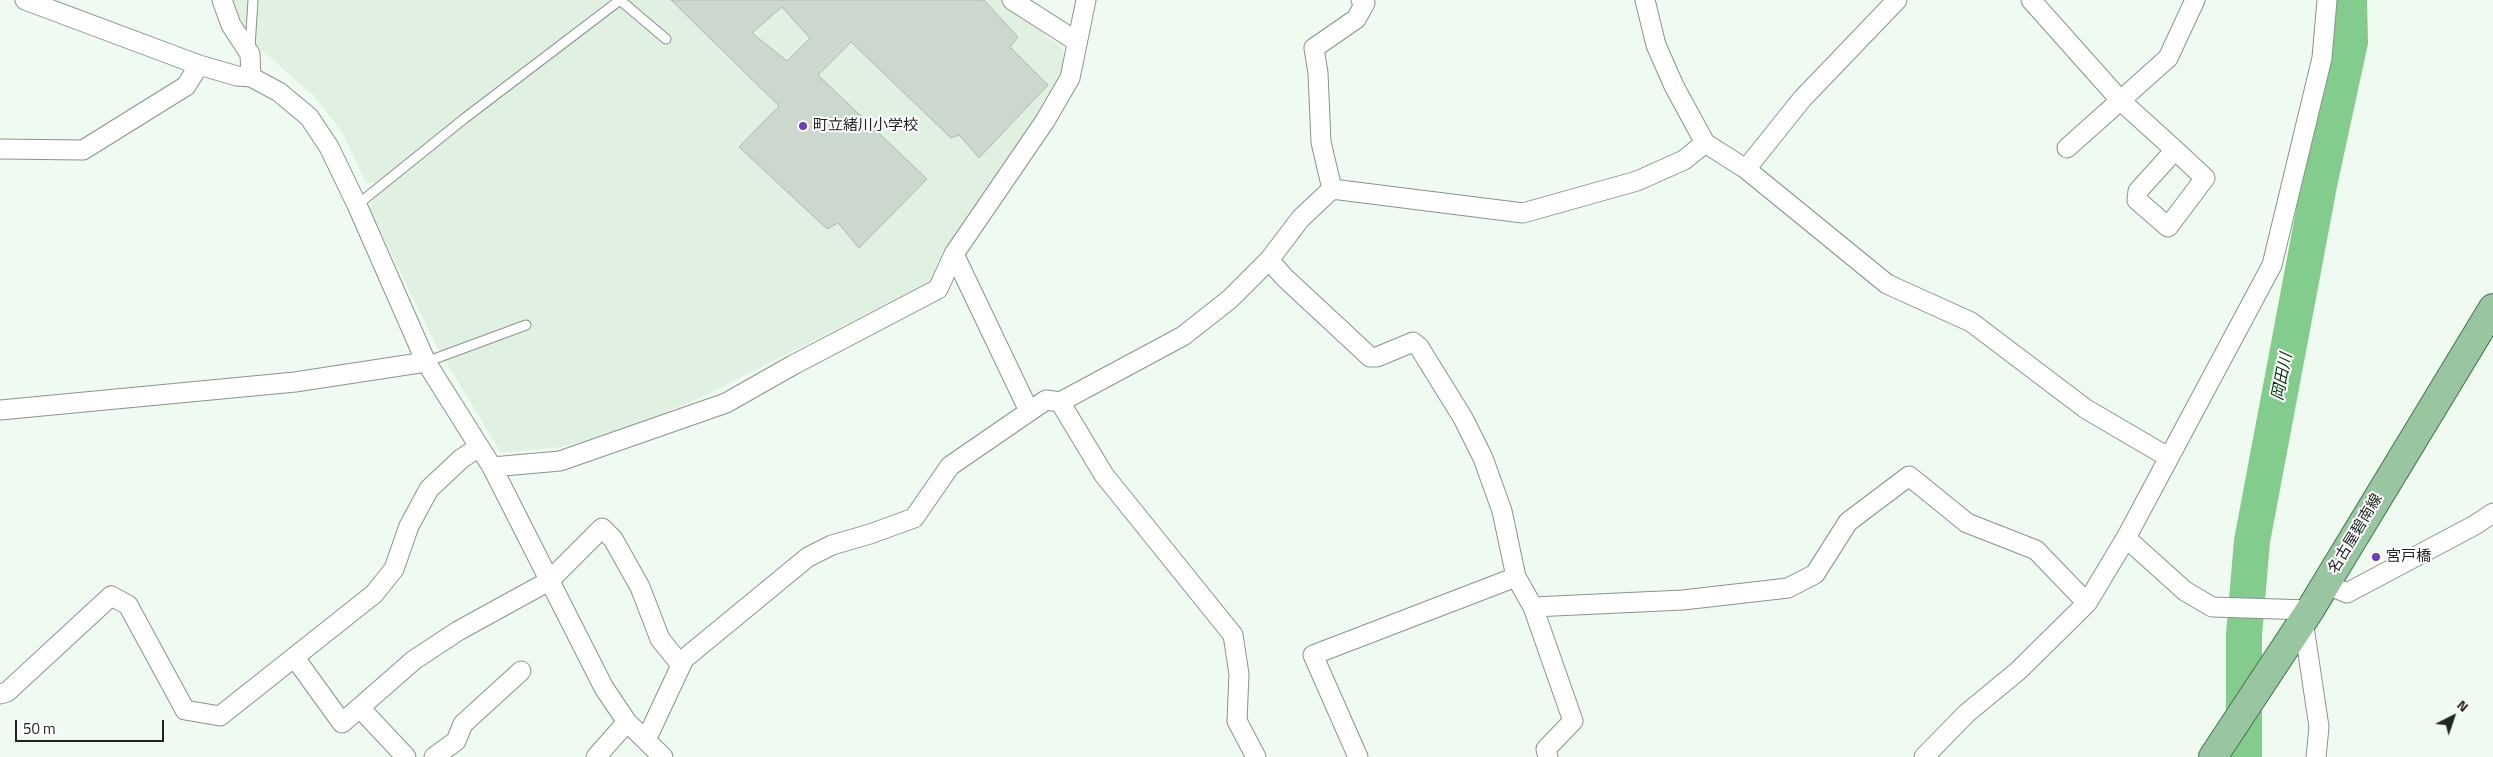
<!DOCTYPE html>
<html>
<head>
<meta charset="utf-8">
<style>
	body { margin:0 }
	#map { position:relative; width:2493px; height:757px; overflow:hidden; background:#effbf0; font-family:"Titillium Web",sans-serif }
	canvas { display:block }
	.north { position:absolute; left:2428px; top:692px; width:50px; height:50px; -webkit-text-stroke:4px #fff; paint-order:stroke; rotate:41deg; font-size:14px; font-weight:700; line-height:20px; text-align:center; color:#202420 }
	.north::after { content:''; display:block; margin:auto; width:18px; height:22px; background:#202420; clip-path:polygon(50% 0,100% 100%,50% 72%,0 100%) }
	.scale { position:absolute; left:15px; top:720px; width:149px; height:22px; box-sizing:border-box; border:2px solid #202420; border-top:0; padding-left:6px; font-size:15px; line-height:18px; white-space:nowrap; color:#202420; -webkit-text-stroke:4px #fff; paint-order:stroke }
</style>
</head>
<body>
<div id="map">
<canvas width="2493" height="757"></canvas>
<div class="north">N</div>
<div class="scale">50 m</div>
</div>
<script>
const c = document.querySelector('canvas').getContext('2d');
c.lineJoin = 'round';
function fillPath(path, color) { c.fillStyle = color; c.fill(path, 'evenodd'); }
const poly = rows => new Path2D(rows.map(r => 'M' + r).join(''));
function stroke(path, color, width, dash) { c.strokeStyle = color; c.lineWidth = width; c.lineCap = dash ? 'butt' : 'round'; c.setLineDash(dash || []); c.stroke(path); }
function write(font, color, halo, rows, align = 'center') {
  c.font = font + ' "Titillium Web","Noto Sans JP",sans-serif'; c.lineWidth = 4; c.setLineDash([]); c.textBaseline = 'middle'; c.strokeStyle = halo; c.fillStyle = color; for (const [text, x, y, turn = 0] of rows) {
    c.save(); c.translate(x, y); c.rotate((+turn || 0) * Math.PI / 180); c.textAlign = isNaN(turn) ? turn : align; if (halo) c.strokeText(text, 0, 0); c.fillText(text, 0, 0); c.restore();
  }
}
fillPath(poly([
	[232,0,1003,0,1063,49,1064,68,994,187,942,253,930,282,704,396,621,432,562,447,501,453,437,347,369,208,383,182,366,183,342,132,314,96,250,40]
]), '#e0f1e1');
stroke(poly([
	[2244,757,2244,635,2252,541,2320,180,2350,42,2349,0]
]), '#83cc8d', 36);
const building = poly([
	[671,0,984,0,1018,37,1010,47,1048,85,979,158,959,135,951,138,851,42,818,75,927,179,859,248,838,223,827,229,739,147,779,106,671,0],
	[782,7,810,38,787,61,752,33,782,7]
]);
fillPath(building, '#ccd7cd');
stroke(building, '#afbab0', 1);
const lane = poly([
	[250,48,253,0],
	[357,205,465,118,620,0,666,39],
	[426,362,526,325]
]);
const street = poly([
	[25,0,199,65,237,76,251,77,279,92,309,117,329,147,357,205,426,362,492,467,604,688,627,722,663,757],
	[222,0,231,25,250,54,251,77],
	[1012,0,1076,41],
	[1645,0,1656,45,1674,86,1705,143,1746,169,1887,284,1971,322,2086,409,2168,457],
	[2031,0,2121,101,2175,150,2205,178,2168,227,2137,200,2138,191,2175,150],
	[2067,148,2168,58,2195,0],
	[0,149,83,150,186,86,199,65],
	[1746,169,1802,99,1897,0],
	[1332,189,1523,213,1637,181,1684,160,1705,143],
	[1332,189,1321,142,1318,73,1314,48,1356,19,1365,3,1361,0],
	[954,254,1029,411],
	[1269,260,1284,277,1370,357,1377,357,1413,342,1419,347,1463,418,1483,458,1502,511,1516,577,1533,607,1573,721,1546,749,1548,757],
	[1060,402,1104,475,1233,635,1239,674,1237,721,1256,757],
	[0,410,295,382,426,362],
	[492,467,560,461,726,403,793,365,938,289,954,254,1045,121,1070,78,1086,0],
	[2126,538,2185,591,2212,607,2310,610],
	[2326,584,2347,593,2475,525,2493,513],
	[1533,607,1683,600,1788,588,1815,574,1848,522,1909,476,1967,523,2036,550,2087,603],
	[2303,620,2319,727,2316,757],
	[295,658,342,723,414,660,458,631,549,581,602,528,613,539,640,587,660,639,681,665],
	[0,694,7,692,111,596,128,605,185,710,220,716,374,594,394,569,409,526,429,489,461,459,479,447],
	[360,708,406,757],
	[646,740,684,659,808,557,832,545,870,534,914,518,950,466,1046,400,1060,402,1183,336,1230,299,1269,260,1301,218,1332,189],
	[434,757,456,741,463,724,521,671],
	[596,757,627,722],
	[1358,757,1313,655,1516,577],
	[1924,757,1967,713,2018,671,2087,603,2126,538,2272,265,2322,58,2327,0]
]);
const primary = poly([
	[2213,757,2310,610,2493,308]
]);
stroke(lane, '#89948a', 11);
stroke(street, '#89948a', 21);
stroke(primary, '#44734b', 30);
stroke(lane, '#fff', 9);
stroke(street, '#fff', 19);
stroke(primary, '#9ac5a1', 28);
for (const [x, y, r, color] of [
	[803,126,5,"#6d3eb5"],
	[2376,557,5,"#6d3eb5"]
]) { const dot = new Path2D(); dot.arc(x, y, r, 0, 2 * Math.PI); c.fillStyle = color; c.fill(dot); stroke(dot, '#fff', 2); }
write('15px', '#202420', '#fff', [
	["町立緒川小学校",813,126],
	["宮戸橋",2386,557]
], 'left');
write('15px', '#202420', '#fff', [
	["名古屋碧南線",2356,534,-59]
]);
write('italic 16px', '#00360d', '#fff', [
	["岡田川",2283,377,-79]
]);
</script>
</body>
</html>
